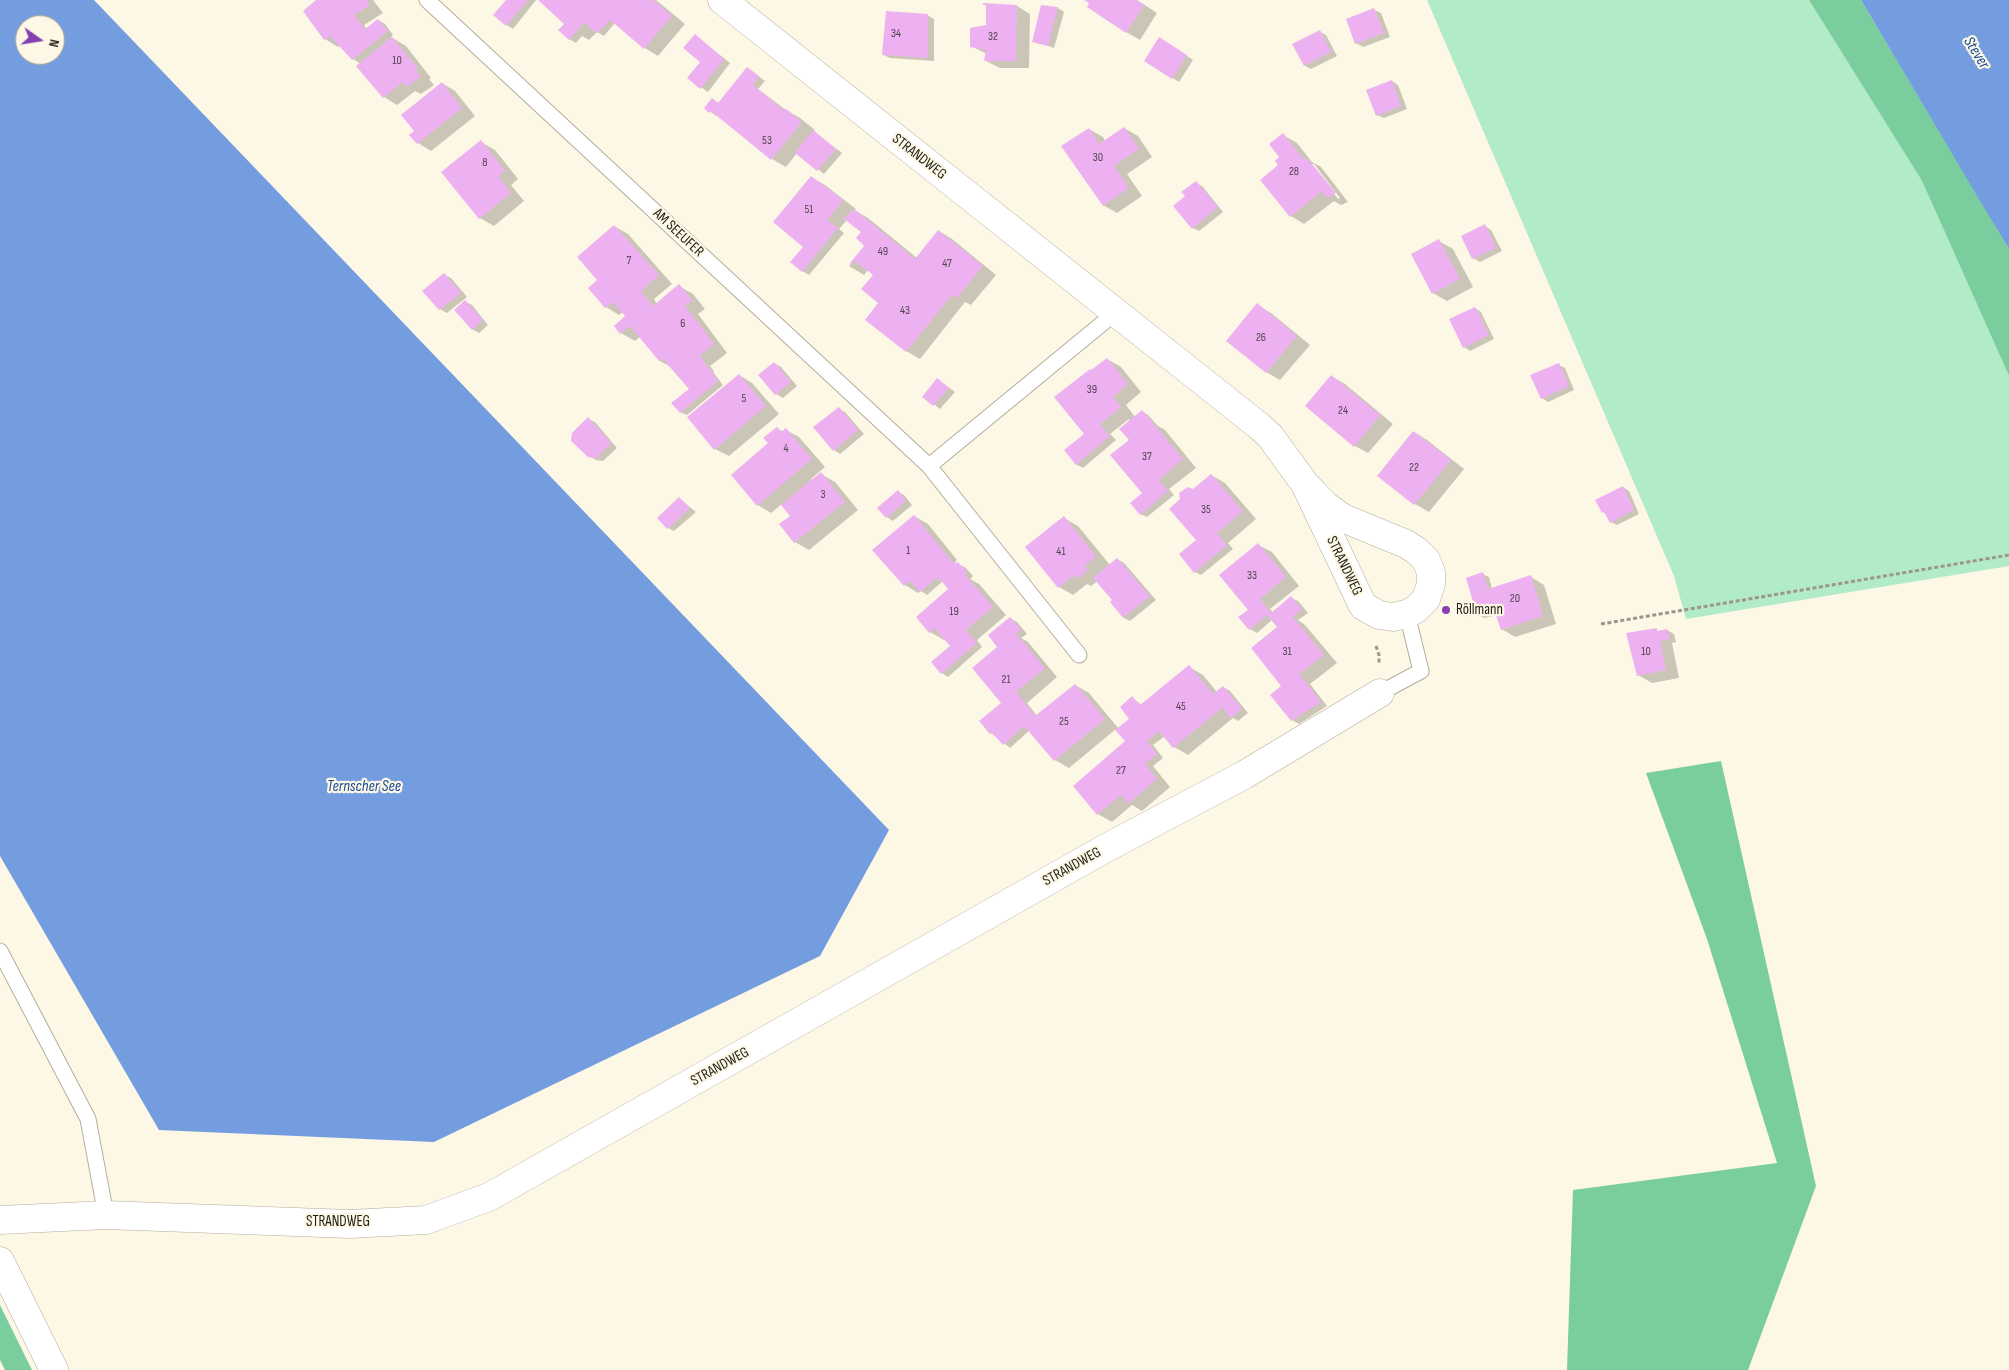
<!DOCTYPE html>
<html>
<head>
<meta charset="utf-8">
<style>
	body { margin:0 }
	#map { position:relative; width:2009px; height:1370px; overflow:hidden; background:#fdf7e5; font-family:"Sofia Sans Condensed",sans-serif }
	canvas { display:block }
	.north { position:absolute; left:15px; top:15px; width:50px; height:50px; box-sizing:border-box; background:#fdf7e5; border:1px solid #a4a092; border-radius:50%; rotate:103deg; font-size:14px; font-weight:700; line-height:20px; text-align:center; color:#1f1d16 }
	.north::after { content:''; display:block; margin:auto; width:18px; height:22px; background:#8740b2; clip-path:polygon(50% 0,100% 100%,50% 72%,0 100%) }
</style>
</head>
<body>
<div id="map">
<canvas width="2009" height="1370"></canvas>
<div class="north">N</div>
</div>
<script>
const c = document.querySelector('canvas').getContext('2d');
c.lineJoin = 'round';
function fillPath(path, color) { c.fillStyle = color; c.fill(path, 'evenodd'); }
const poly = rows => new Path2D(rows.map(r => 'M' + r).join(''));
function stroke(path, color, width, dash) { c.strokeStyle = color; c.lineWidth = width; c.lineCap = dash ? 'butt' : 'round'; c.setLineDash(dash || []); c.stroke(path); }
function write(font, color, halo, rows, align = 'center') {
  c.font = font + ' "Sofia Sans Condensed",sans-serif'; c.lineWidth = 4.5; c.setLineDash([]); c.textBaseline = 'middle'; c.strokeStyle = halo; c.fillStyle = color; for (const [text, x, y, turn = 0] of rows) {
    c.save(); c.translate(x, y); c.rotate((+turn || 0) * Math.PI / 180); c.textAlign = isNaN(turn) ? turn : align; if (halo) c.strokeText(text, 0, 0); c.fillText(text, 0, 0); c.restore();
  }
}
fillPath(poly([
	[1427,0,1809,0,1922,181,2009,376,2009,566,1686,619,1674,576]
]), '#b2ebc8');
fillPath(poly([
	[1809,0,1861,0,2009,249,2009,376,1922,181],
	[1721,761,1816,1186,1748,1370,1567,1370,1573,1190,1777,1163,1707,939,1646,773],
	[0,1305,32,1370,5,1370,0,1360]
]), '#7ace9d');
fillPath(poly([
	[0,0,94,0,889,830,820,956,434,1142,159,1130,0,856],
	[25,25,55,25,55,55,25,55],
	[1861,0,2009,0,2009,249,1980,201]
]), '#749de0');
fillPath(poly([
	[318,0,373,0,383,13,364,25,367,29,378,20,385,24,393,35,391,37,406,46,431,78,429,79,434,85,421,94,415,91,397,105,384,97,361,64,353,59,340,45,338,47,325,39],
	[507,0,536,0,513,29,507,25],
	[539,0,656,0,685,24,658,56,645,48,615,23,604,36,597,32,589,40,582,36,576,43,569,39,569,28],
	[1087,0,1137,0,1157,13,1140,40,1126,32],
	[1017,6,1030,14,1029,68,1000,68,986,61,987,54,971,46,987,26],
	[1042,7,1058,8,1064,12,1054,48,1034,41],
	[1374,10,1381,13,1390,37,1363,47,1356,43],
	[927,15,934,19,934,61,890,58,884,55],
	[1320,32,1326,35,1337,56,1311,69,1305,66],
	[701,40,730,63,708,92,688,78,701,62],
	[1166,42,1193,60,1179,82,1146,61],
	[747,68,765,81,758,89,786,110,800,118,815,130,814,132,842,153,824,174,797,153,786,167,772,159,718,115,716,116,706,108,712,99,719,103],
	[1392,81,1398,85,1407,109,1384,118,1377,115],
	[442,83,455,91,475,116,431,151,418,143,416,131],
	[1124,128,1138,136,1152,157,1127,174,1142,196,1117,213,1103,205,1089,129,1103,137,1105,141],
	[1283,135,1297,143,1312,162,1321,167,1348,202,1341,205,1334,201,1304,224,1291,216,1280,165],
	[1311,164,1314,164,1340,198,1338,199],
	[481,142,495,150,518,179,511,185,524,201,494,226,480,218],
	[812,178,825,185,856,209,854,210,868,218,917,258,939,231,952,239,996,275,971,305,965,302,920,359,906,351,880,303,875,275,868,270,864,275,849,266,866,245,862,232,847,220,839,229,844,233,809,275,802,271],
	[1196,183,1202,186,1223,212,1199,231,1193,228,1186,196],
	[614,226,628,234,672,284,654,299,657,304,679,286,693,294,705,309,698,314,727,353,710,366,714,371,713,372,723,385,687,415,680,412,690,389,669,366,660,361,640,337,635,341,621,333,615,326,627,317,623,312,619,315,606,307,599,280],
	[1485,226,1491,230,1502,251,1480,262,1473,258],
	[1439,241,1453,249,1473,287,1447,301,1433,293],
	[445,275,451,278,467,297,447,313,440,309],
	[466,302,472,305,488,325,479,333,472,329],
	[1257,305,1271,313,1310,345,1280,380,1266,372],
	[1475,308,1481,312,1494,339,1470,351,1464,347],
	[1107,359,1121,367,1141,392,1126,405,1135,417,1142,411,1148,415,1158,426,1165,430,1196,468,1169,489,1174,495,1147,517,1140,514,1145,493,1131,439,1129,419,1110,434,1116,440,1083,468,1076,464,1084,436,1092,371],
	[774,363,781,367,797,386,783,398,776,394,760,375],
	[1559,365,1565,368,1574,390,1548,402,1542,398],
	[739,375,752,383,779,414,729,456,715,449],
	[1331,376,1345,384,1393,424,1368,453,1355,446],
	[944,384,955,392,940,409,924,397],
	[839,409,845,412,864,434,840,454,834,450],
	[588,419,595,422,617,448,603,461,596,460,589,456],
	[777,428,783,432,786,430,799,437,825,467,811,479,813,481,821,474,835,482,858,510,809,550,795,542,781,525,791,516,782,504,771,513,758,505,770,443],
	[1414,432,1427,440,1464,469,1429,512,1415,504,1379,476],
	[1211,475,1225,483,1256,519,1228,543,1233,549,1201,575,1195,572,1197,540,1193,490],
	[1623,487,1629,491,1639,514,1617,525,1611,522,1607,515,1603,512],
	[898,492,904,495,912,505,893,521,887,517],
	[680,499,696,512,674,531,668,528],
	[914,516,928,524,957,560,955,562,956,564,965,567,973,576,970,579,979,584,1006,615,977,640,982,647,948,677,942,673,951,645,945,639,944,640,930,632,918,617,951,589,943,581,927,595,921,591,918,593,905,585],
	[1064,518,1078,526,1110,565,1117,559,1124,563,1156,600,1130,621,1124,618,1111,603,1114,600,1098,581,1091,586,1087,584,1073,595,1059,587],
	[1258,545,1272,552,1299,586,1270,609,1273,612,1291,598,1298,601,1308,613,1298,620,1305,625,1337,663,1310,684,1327,706,1299,724,1292,720,1284,687,1278,627,1272,620,1257,633,1250,629,1240,617,1250,609],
	[1482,574,1489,577,1492,589,1531,577,1544,585,1556,624,1515,637,1502,629,1497,615,1485,618,1478,615],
	[1010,618,1017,622,1027,634,1021,638,1028,642,1057,677,1027,703,1037,716,1075,685,1089,693,1119,729,1131,719,1132,698,1142,705,1189,667,1203,675,1217,692,1223,687,1230,691,1248,713,1238,721,1233,718,1188,755,1174,747,1165,736,1153,745,1163,758,1153,766,1170,787,1142,811,1132,805,1112,822,1098,814,1075,786,1127,742,1116,729,1069,768,1055,760,1030,730,1010,748,991,733,1003,704,999,647],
	[1656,630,1660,632,1667,630,1674,634,1676,642,1672,643,1679,678,1652,683,1638,675]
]), '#0003');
fillPath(poly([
	[316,0,367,0,370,5,354,15,365,29,378,19,388,31,352,60,330,36,324,40,303,11],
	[506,0,528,0,506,26,493,15],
	[538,0,653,0,672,16,644,49,610,20,597,33,584,23,569,40,558,30,564,24],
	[1084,0,1137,0,1144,5,1126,33,1087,7,1089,3],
	[983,3,1017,5,1016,59,1017,59,1018,61,984,61,986,50,970,47,970,28,986,25,986,5,983,5],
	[1041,5,1058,7,1048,46,1032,42],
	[1374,8,1384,33,1355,44,1346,19],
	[886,11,928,14,928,58,882,55],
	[1320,30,1331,52,1304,66,1292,44],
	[695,34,724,59,700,89,687,78,700,62,683,48],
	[392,37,418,69,416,71,421,76,407,87,403,82,383,98,356,66],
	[1159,37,1187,55,1172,79,1144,61],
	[747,67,759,76,753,85,783,110,786,109,802,122,771,160,711,111,709,113,704,108,712,98,718,103],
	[1392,80,1401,106,1376,116,1366,90],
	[442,82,462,108,417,144,409,135,414,131,401,115],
	[1124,127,1139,149,1114,166,1129,188,1103,206,1061,146,1089,128,1099,144],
	[813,130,836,149,817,171,795,153],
	[1283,133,1304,160,1307,158,1336,193,1327,198,1322,191,1290,217,1260,180,1278,165,1275,161,1279,157,1269,144],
	[481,140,505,171,498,176,511,193,479,219,441,172],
	[811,176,843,200,827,220,838,228,802,272,790,262,803,247,773,222],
	[1196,181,1218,207,1192,229,1173,206,1185,196,1181,192],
	[854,209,915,259,938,230,983,266,957,298,952,295,906,352,865,320,878,303,861,289,873,275,855,261,852,265,850,263,864,246,856,238,861,232,844,219],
	[1485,224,1496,248,1472,259,1461,236],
	[614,225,659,275,641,291,653,306,679,284,692,300,685,306,714,344,700,356,718,381,680,413,671,403,689,389,663,359,659,361,630,326,620,334,614,326,625,316,613,302,605,308,588,288,597,280,577,257],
	[1439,239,1460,279,1432,294,1411,254],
	[444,273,461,293,439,310,422,291],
	[465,300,483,320,472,330,454,310],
	[1257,303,1297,336,1266,373,1226,341],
	[1475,307,1489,335,1463,348,1449,319],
	[1107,358,1128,384,1113,397,1121,407,1100,424,1110,436,1076,465,1064,450,1084,434,1054,397,1090,369,1091,370],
	[774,362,791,382,775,395,758,375],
	[1559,363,1569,386,1541,399,1530,375],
	[739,374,766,406,714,450,687,417],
	[1331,375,1380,415,1354,447,1305,406],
	[937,378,949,388,933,406,922,397],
	[839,407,858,430,833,451,813,427],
	[1142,410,1183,459,1159,480,1168,491,1140,515,1130,503,1142,493,1110,455,1129,440,1119,429],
	[588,417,611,443,596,458,588,457,571,441,572,433],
	[777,427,781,432,786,428,812,459,757,506,731,475,768,443,763,438],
	[1413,431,1451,460,1414,505,1377,476],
	[821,472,845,502,794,543,779,524,790,516,781,505],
	[1211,474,1243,511,1217,533,1227,545,1194,573,1179,554,1196,540,1169,509,1180,499,1179,493,1188,487,1193,489],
	[1623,486,1634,510,1610,523,1604,512,1602,513,1595,500],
	[898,490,906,501,886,518,877,508],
	[679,497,690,508,667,529,657,518],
	[914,515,954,564,958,562,967,572,965,575,993,607,966,630,977,643,941,674,931,662,950,646,934,628,929,633,916,617,948,589,938,577,920,592,910,581,904,586,872,550],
	[1064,516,1096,557,1085,565,1088,570,1077,579,1074,575,1058,588,1025,547],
	[1258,543,1286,577,1260,599,1271,613,1291,596,1302,609,1293,617,1324,655,1299,674,1321,702,1291,721,1270,695,1281,686,1251,648,1277,627,1267,615,1249,630,1238,617,1248,610,1219,575],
	[1117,558,1150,596,1123,618,1110,602,1112,600,1093,578],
	[1483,572,1488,589,1531,575,1543,616,1501,630,1494,610,1477,615,1466,578],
	[1010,617,1021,630,1016,634,1045,668,1016,692,1035,716,1075,684,1105,719,1054,761,1024,726,1003,745,992,733,990,734,979,721,1001,703,972,668,997,647,988,635],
	[1657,628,1657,631,1667,629,1670,639,1660,641,1666,670,1637,676,1626,633],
	[1189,665,1213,694,1223,686,1242,709,1231,718,1222,708,1173,748,1159,731,1147,741,1157,754,1145,764,1157,779,1128,804,1121,795,1097,815,1073,786,1125,741,1115,730,1129,719,1120,707,1132,696,1140,705]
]), '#edb1f1');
const lane = poly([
	[427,0,929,466],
	[1079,655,929,466,1115,313],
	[1380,693,1421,671,1407,614],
	[0,951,88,1119,106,1215]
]);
const street = poly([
	[722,0,1259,426,1270,436,1305,484,1363,606,1379,615,1393,617,1407,614,1416,609,1426,599,1431,584,1431,572,1426,560,1417,551,1406,544,1343,518,1325,505,1305,484],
	[0,1220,106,1215,350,1224,426,1220,489,1197,1106,848,1244,775,1380,693],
	[0,1261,54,1370]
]);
stroke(lane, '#b2ad9c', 17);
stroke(street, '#b2ad9c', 29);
stroke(poly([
	[1601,624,2009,555],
	[1376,646,1379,655,1379,664]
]), '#9b978a', 3, [4, 2.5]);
stroke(lane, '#fff', 15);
stroke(street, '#fff', 28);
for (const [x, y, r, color] of [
	[1446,610,5,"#8740b2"]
]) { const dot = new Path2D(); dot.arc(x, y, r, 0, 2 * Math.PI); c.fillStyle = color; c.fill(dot); stroke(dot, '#fdf7e5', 2); }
write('12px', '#52424d', null, [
	["34",896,34],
	["32",993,37],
	["10",397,61],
	["53",767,141],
	["30",1098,158],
	["8",485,163],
	["28",1294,172],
	["51",809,210],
	["49",883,252],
	["7",629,261],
	["47",947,264],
	["43",905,311],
	["6",683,324],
	["26",1261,338],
	["39",1092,390],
	["5",744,399],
	["24",1343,411],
	["4",786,449],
	["37",1147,457],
	["22",1414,468],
	["3",823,495],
	["35",1206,510],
	["1",908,551],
	["41",1061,552],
	["33",1252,576],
	["20",1515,599],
	["19",954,612],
	["31",1287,652],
	["10",1646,652],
	["21",1006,680],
	["45",1181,707],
	["25",1064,722],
	["27",1121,771]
]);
write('15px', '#1f1d16', '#fdf7e5', [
	["STRANDWEG",919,157,38],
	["AM SEEUFER",678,233,43],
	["STRANDWEG",1344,566,64],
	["STRANDWEG",1072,867,-29],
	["STRANDWEG",720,1067,-29],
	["STRANDWEG",338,1222]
]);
write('15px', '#1f1d16', '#fdf7e5', [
	["Röllmann",1456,610]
], 'left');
write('italic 16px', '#194997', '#fdf7e5', [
	["Stever",1976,53,58],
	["Ternscher See",364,787]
]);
</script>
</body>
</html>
